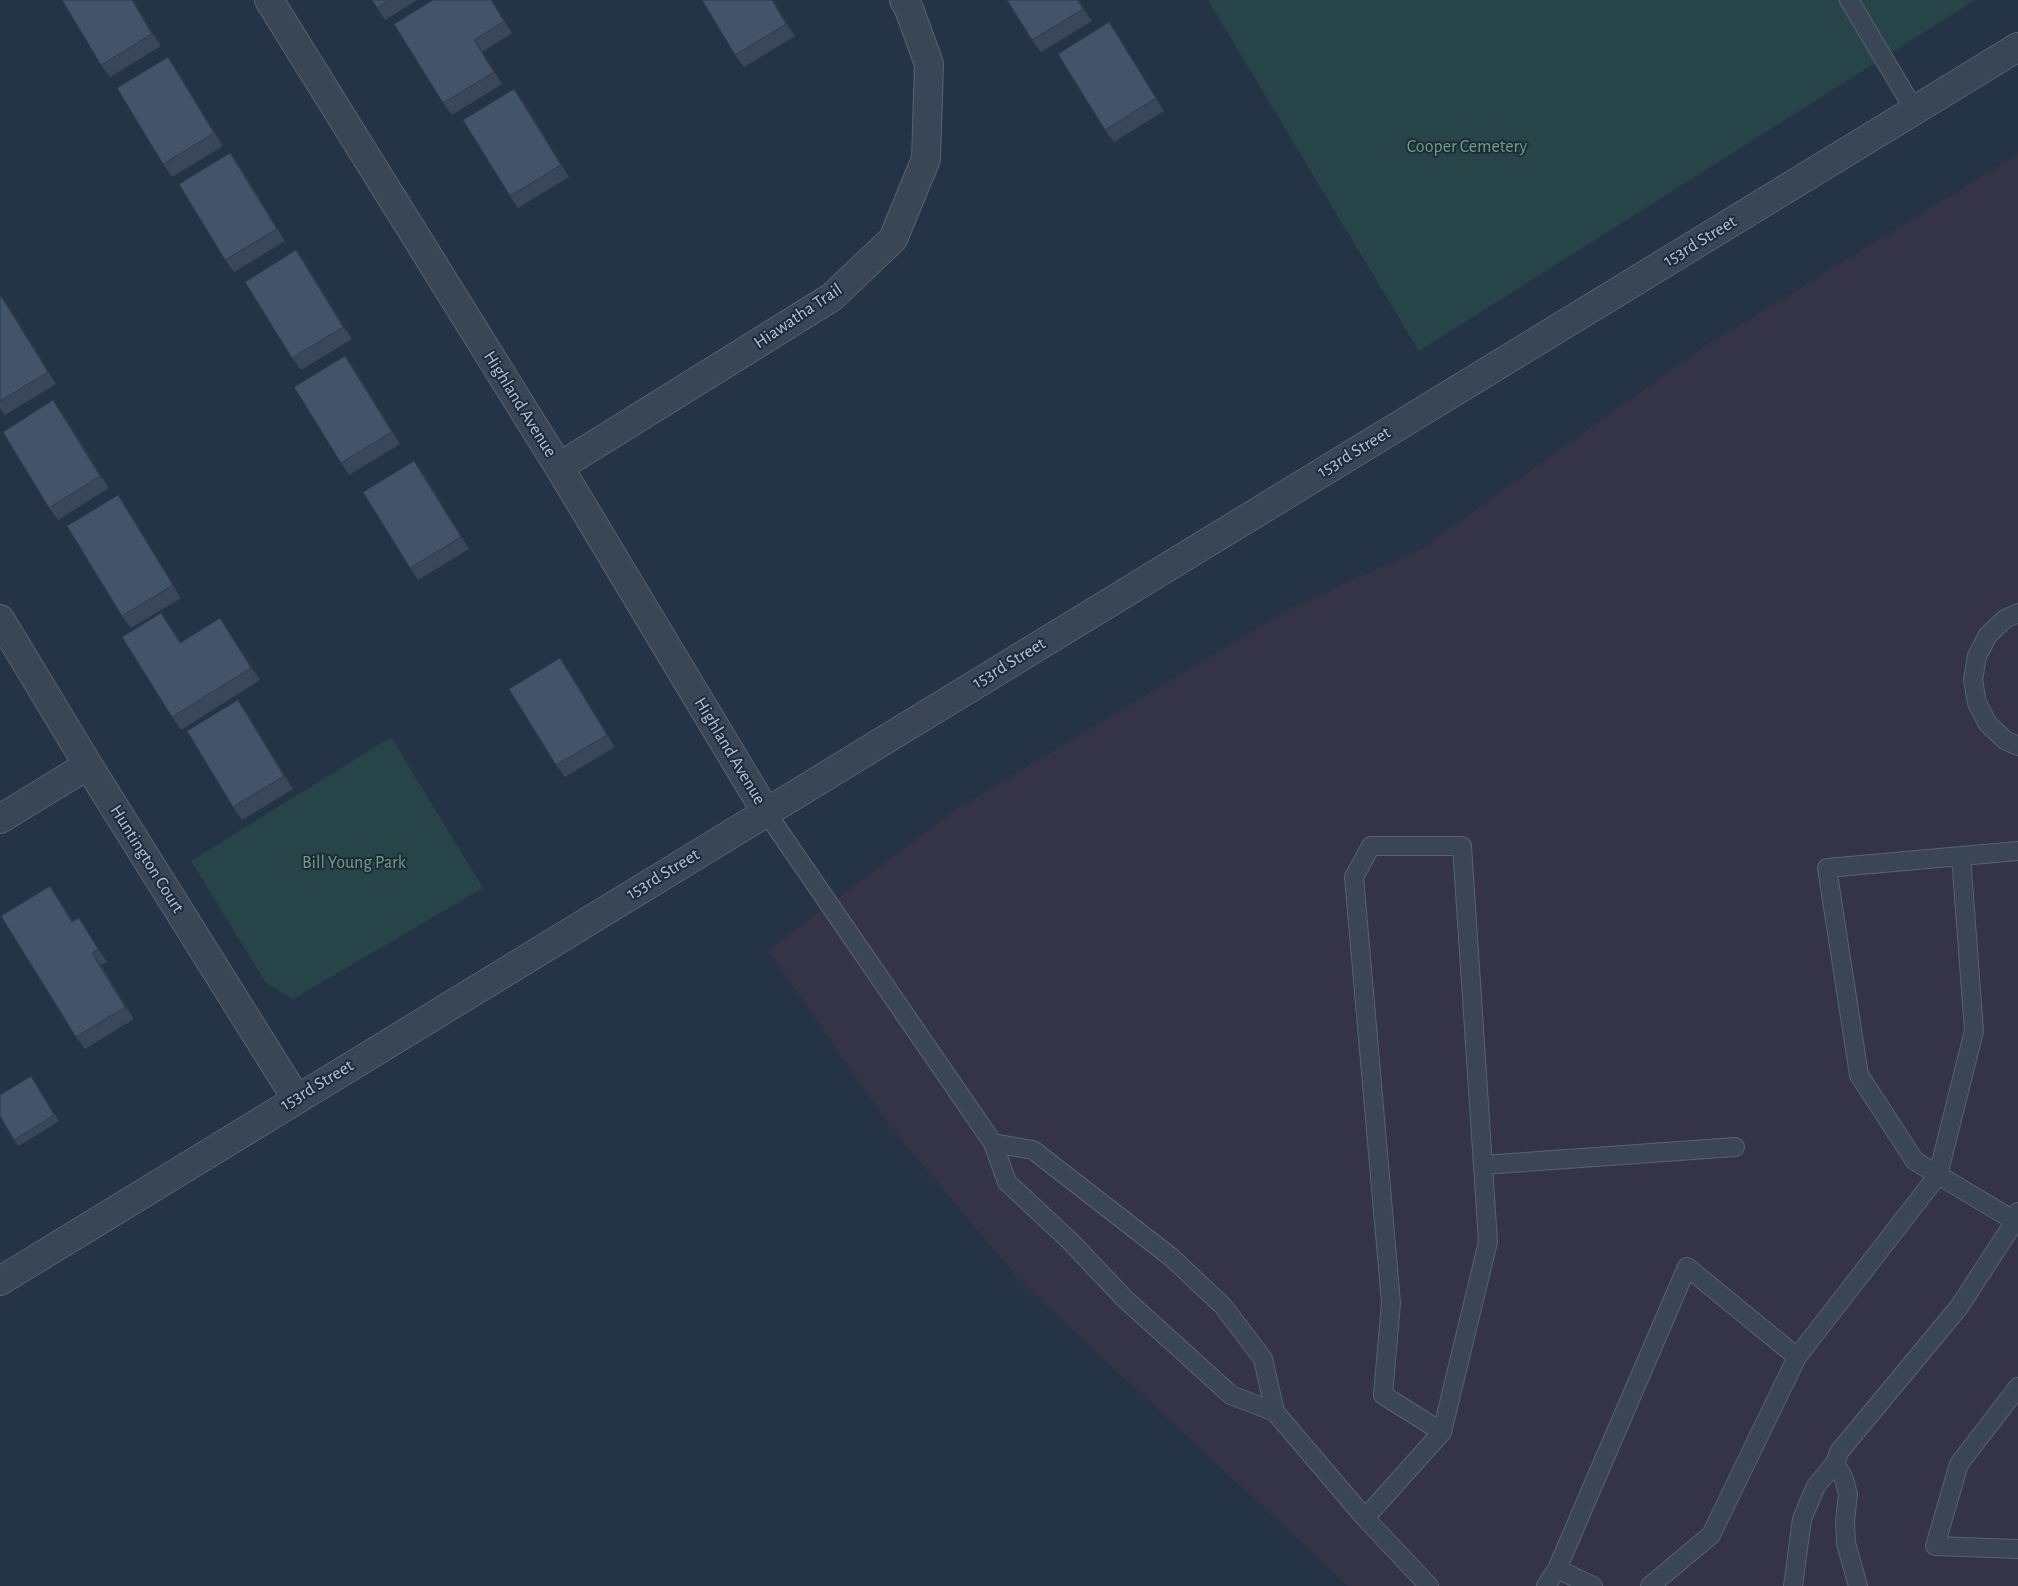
<!DOCTYPE html>
<html>
<head>
<meta charset="utf-8">
<style>
	body { margin:0 }
	canvas { display:block; background:#253347 }
</style>
</head>
<body>
<canvas width="2018" height="1586"></canvas>
<script>
const c = document.querySelector('canvas').getContext('2d');
c.lineJoin = 'round';
function fillPath(path, color) { c.fillStyle = color; c.fill(path, 'evenodd'); }
const poly = rows => new Path2D(rows.map(r => 'M' + r).join(''));
function stroke(path, color, width, dash) { c.strokeStyle = color; c.lineWidth = width; c.lineCap = dash ? 'butt' : 'round'; c.setLineDash(dash || []); c.stroke(path); }
function write(font, color, halo, rows, align = 'center') {
  c.font = font + ' "Alegreya Sans",sans-serif'; c.lineWidth = 4; c.setLineDash([]); c.textBaseline = 'middle'; c.strokeStyle = halo; c.fillStyle = color; for (const [text, x, y, turn = 0] of rows) {
    c.save(); c.translate(x, y); c.rotate((+turn || 0) * Math.PI / 180); c.textAlign = isNaN(turn) ? turn : align; if (halo) c.strokeText(text, 0, 0); c.fillText(text, 0, 0); c.restore();
  }
}
fillPath(poly([
	[2018,154,2018,1586,1348,1586,1023,1284,890,1126,768,950,956,809,1289,609,1422,548,1699,350]
]), '#353346');
fillPath(poly([
	[1208,0,1975,0,1419,351],
	[391,737,483,888,293,999,266,983,191,861]
]), '#274448');
const service = poly([
	[1849,0,1915,111],
	[2018,613,2005,619,1988,635,1977,656,1973,680,1977,703,1988,724,2005,740,2018,746],
	[766,812,993,1143,1007,1182,1070,1241,1125,1299,1231,1395,1275,1412],
	[2018,851,1827,868,1859,1075,1915,1161,2018,1223],
	[993,1143,1033,1150,1171,1257,1223,1306,1263,1359,1275,1412,1365,1518,1429,1586],
	[1483,1165,1735,1147],
	[2018,1387,1959,1464,1935,1546,2018,1549],
	[1835,1463,1839,1452,1959,1307,2015,1221,2018,1212],
	[1365,1518,1442,1432,1488,1242,1462,846,1371,846,1354,877,1391,1303,1383,1395,1442,1432],
	[1546,1586,1557,1569],
	[1593,1586,1557,1569,1687,1267,1797,1357],
	[1650,1586,1711,1535,1797,1357,1938,1175,1974,1031,1961,856],
	[1793,1586,1802,1519,1816,1486,1835,1463,1844,1479,1848,1494,1845,1521,1846,1543,1858,1586]
]);
const minor = poly([
	[269,0,559,467,766,812],
	[559,467,832,297,893,239,926,159,929,64,909,9,904,0],
	[0,619,88,765,296,1098],
	[0,819,88,765]
]);
const tertiary = poly([
	[0,1281,2018,47]
]);
stroke(service, '#586373', 20);
stroke(minor, '#586373', 30);
stroke(tertiary, '#586373', 30);
stroke(service, '#3a4556', 18);
stroke(minor, '#3a4556', 28);
stroke(tertiary, '#3a4556', 28);
fillPath(poly([
	[133,0,161,46,110,77,101,65],
	[372,0,417,0,385,20],
	[433,0,492,0,512,33,482,52,502,84,452,115,443,103],
	[702,0,773,0,795,36,744,67,735,55],
	[1007,0,1079,0,1092,21,1041,52,1032,40],
	[1118,35,1164,111,1114,142,1105,130],
	[176,69,223,146,172,177,163,164],
	[523,101,569,177,518,208,510,196],
	[230,153,239,165,285,241,234,272,225,260],
	[296,250,305,263,352,339,301,370,292,358],
	[0,297,10,308,56,384,5,415,0,408],
	[345,356,354,368,400,444,349,475,341,463],
	[62,412,109,488,58,520,49,508],
	[414,461,423,473,469,549,418,580,410,568],
	[118,495,126,507,181,598,131,628,122,616],
	[220,618,228,630,260,680,181,730,172,717,170,625,181,643],
	[569,671,615,747,565,777,556,765],
	[246,712,293,789,242,820,233,807],
	[50,886,73,921,79,918,107,962,101,965,134,1019,85,1049,76,1037],
	[35,1082,59,1121,19,1146,14,1140]
]), '#3a475a');
fillPath(poly([
	[132,0,133,0,161,46,152,34],
	[491,0,492,0,512,33,504,21],
	[772,0,773,0,795,36,786,24],
	[1078,0,1079,0,1092,21,1083,9],
	[1109,22,1118,35,1164,111,1156,98],
	[474,40,482,52,502,84,494,72],
	[168,57,176,69,223,146,214,133],
	[514,89,523,101,569,177,561,165],
	[230,153,239,165,285,241,277,229],
	[296,250,305,263,352,339,343,327],
	[1,296,10,308,56,384,48,372],
	[345,356,354,368,400,444,392,432],
	[53,400,62,412,109,488,100,476],
	[414,461,423,473,469,549,461,537],
	[118,495,126,507,181,598,173,585],
	[161,613,170,625,189,655,180,643],
	[220,618,228,630,260,680,251,668],
	[560,658,569,671,615,747,607,735],
	[238,700,246,712,293,789,284,776],
	[50,886,58,898,81,934,72,922],
	[79,918,87,930,107,962,98,949],
	[92,953,101,965,134,1019,125,1007]
]), '#2f3a4a');
const building = poly([
	[62,0,132,0,152,34,101,65,62,0],
	[372,0,389,0,377,8,372,0],
	[433,0,491,0,504,21,474,40,494,72,443,103,394,24,433,0],
	[702,0,772,0,786,24,735,55,702,0],
	[1007,0,1078,0,1083,9,1032,40,1007,0],
	[1109,22,1156,98,1105,130,1058,54,1109,22],
	[168,57,214,133,163,164,117,88,168,57],
	[514,89,561,165,510,196,463,120,514,89],
	[230,153,277,229,225,260,179,184,230,153],
	[296,250,343,327,292,358,245,282,296,250],
	[1,296,48,372,0,401,0,297,1,296],
	[345,356,392,432,341,463,294,387,345,356],
	[53,400,100,476,49,508,3,432,53,400],
	[414,461,461,537,410,568,363,492,414,461],
	[118,495,173,585,122,616,67,526,118,495],
	[161,613,180,643,220,618,251,668,172,717,122,637,161,613],
	[560,658,607,735,556,765,509,689,560,658],
	[238,700,284,776,233,807,187,731,238,700],
	[50,886,72,922,79,918,98,949,92,953,125,1007,76,1037,1,916,50,886],
	[31,1076,54,1115,14,1140,0,1116,0,1095,31,1076]
]);
fillPath(building, '#435369');
stroke(building, '#2f3a4a', 1);
write('18px', '#6ca279', '#1e2a3c', [
	["Cooper Cemetery",1467,147],
	["Bill Young Park",354,863]
]);
write('18px', '#b8c1cf', '#1e2a3c', [
	["153rd Street",1700,241,-31],
	["Hiawatha Trail",798,316,-34],
	["Highland Avenue",520,404,58],
	["153rd Street",1354,452,-31],
	["153rd Street",1009,663,-31],
	["Highland Avenue",730,751,59],
	["Huntington Court",147,859,58],
	["153rd Street",663,874,-31],
	["153rd Street",317,1085,-31]
]);
</script>
</body>
</html>
